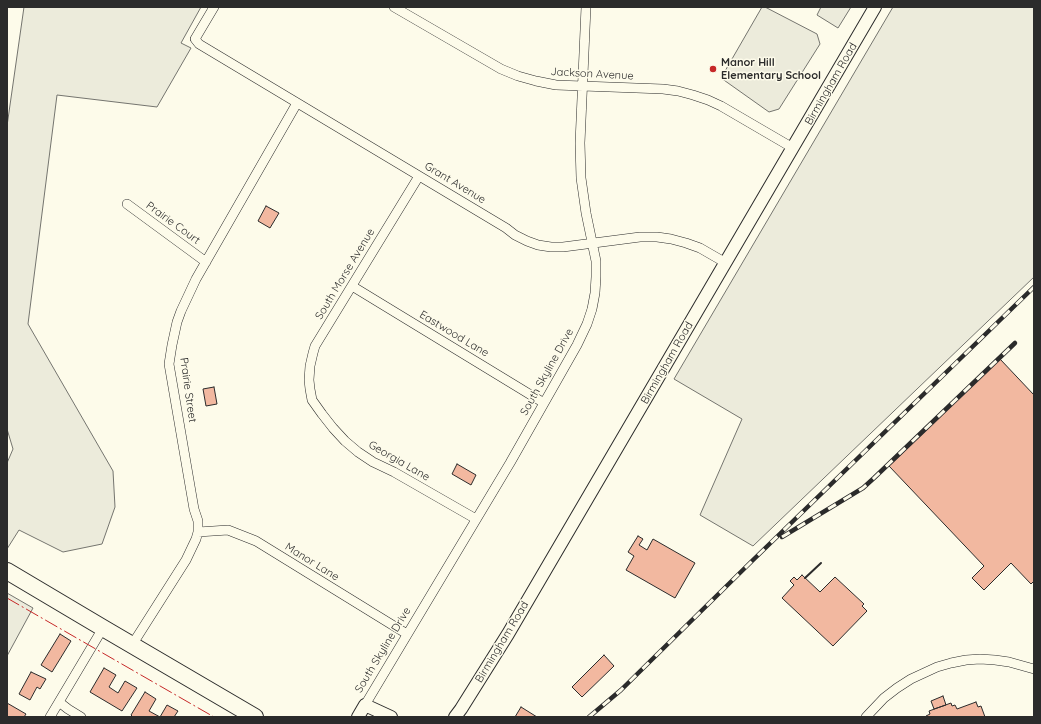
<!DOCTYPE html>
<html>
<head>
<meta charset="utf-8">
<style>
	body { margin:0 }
	#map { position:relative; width:1041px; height:724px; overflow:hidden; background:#fdfbea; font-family:Quicksand,sans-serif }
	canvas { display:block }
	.frame { position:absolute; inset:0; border:8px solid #2b2b2b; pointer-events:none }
</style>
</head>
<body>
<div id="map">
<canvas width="1041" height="724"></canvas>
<div class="frame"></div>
</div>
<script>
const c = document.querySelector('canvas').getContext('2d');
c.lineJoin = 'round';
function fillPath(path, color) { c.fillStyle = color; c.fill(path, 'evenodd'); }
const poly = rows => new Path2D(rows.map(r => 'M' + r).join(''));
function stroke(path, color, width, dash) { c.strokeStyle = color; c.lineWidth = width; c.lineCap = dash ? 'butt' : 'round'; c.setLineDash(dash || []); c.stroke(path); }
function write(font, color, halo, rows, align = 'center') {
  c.font = font + ' Quicksand,sans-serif'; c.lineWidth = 3; c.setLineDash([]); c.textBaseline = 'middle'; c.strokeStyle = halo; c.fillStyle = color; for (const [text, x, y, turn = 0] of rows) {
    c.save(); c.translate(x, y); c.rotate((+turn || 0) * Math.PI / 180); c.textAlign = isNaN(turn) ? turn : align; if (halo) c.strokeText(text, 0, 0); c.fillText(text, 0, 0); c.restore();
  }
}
const green = poly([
	[24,7,201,7,181,43,191,48,157,107,57,95,28,324,113,471,115,507,102,544,63,552,19,530,7,549,7,463,13,449,7,429,7,126,24,7],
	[762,7,765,7,817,34,820,44,779,109,769,112,721,78,762,7],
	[821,7,851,7,838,28,817,15,821,7],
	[893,7,1034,7,1034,277,753,546,700,515,742,419,674,379,893,7],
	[7,593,33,608,7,656,7,593]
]);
fillPath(green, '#ecebdb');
stroke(green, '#74746e', 1);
const building = poly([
	[266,206,279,213,270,228,258,221,266,206],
	[1000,359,1034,395,1034,581,1031,584,1011,563,984,590,972,578,984,566,889,466,1000,359],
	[214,387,217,404,206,406,203,389,214,387],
	[457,464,476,475,471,485,452,474,457,464],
	[638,536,643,539,639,545,647,550,653,539,695,563,675,598,626,570,634,556,628,552,638,536],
	[802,575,820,592,835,577,864,604,862,606,867,611,833,646,782,598,794,585,790,581,794,577,797,580,802,575],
	[60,634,71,641,52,672,41,665,60,634],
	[604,655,614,666,582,697,572,687,604,655],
	[104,668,116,675,109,687,118,693,125,681,137,688,122,711,90,692,104,668],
	[31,672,46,679,40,689,37,687,30,700,19,694,31,672],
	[145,692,156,699,149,711,160,717,167,705,178,711,174,717,133,717,131,715,145,692],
	[943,696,946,705,934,709,931,701,943,696],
	[976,702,978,707,981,706,985,717,927,717,926,716,930,714,929,711,951,703,952,706,955,705,957,709,976,702],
	[7,703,26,714,24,717,7,717,7,703],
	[521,707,537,717,515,717,521,707]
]);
fillPath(building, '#f2b8a0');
stroke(building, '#2b2b2b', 1);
const street = poly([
	[214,7,195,39,199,44,506,228,515,235,527,241,538,245,551,247,563,247,640,237,657,237,671,239,686,243,700,248,726,263],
	[394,7,501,69,518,76,536,81,556,85,663,89,678,91,693,95,708,100,721,106,793,148],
	[419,176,315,346,313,353,310,366,309,380,310,389,312,400,322,414,333,428,345,441,358,452,373,462,394,472,476,519],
	[127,204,206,262],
	[352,286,544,403],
	[198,532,228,530,256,541,407,634],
	[132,645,186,560,196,539,198,532,198,521,194,509,169,364,172,345,177,322,181,311,196,279,297,103],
	[59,702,68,709,81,717],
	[365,705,510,463,577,345,587,324,592,309,595,293,596,277,596,261,586,213,581,178,580,143,586,7],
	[50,717,103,628],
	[866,717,884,698,897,688,911,679,937,667,951,663,966,660,980,659,995,660,1009,662,1034,669]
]);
const secondary = poly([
	[358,717,365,705,391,717],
	[455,717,461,709,508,634,875,7]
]);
const highway = poly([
	[7,571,103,628,255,717]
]);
stroke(street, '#2b2b2b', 10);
stroke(secondary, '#2b2b2b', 14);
stroke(highway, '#2b2b2b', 18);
stroke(street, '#fdfbea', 9);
stroke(secondary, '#fdfbea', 12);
stroke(highway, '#fdfbea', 16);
const rail = poly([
	[782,537,863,488,874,478,1015,343],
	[589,717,621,690,752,561,1034,287]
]);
stroke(rail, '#2b2b2b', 4.5);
stroke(rail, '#fdfbea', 3, [9]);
stroke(poly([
	[805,578,821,563]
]), '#2b2b2b', 2);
stroke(poly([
	[7,598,214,717]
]), '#c62828', 1, [14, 3, 2, 3]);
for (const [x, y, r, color] of [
	[713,69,4,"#c62828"]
]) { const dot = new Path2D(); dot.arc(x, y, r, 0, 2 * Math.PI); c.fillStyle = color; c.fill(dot); stroke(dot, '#fdfbea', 1.5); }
write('bold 11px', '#2b2b2b', '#fdfbea', [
	["Manor Hill",721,63],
	["Elementary School",721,76]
], 'left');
write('11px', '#2b2b2b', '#fdfbea', [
	["Jackson Avenue",592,74,3],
	["Birmingham Road",831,84,-60],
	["Grant Avenue",455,183,31],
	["Prairie Court",173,223,36],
	["South Morse Avenue",345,274,-59],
	["Eastwood Lane",454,334,31],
	["Birmingham Road",667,363,-60],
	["South Skyline Drive",547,372,-61],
	["Prairie Street",188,390,82],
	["Georgia Lane",399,461,30],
	["Manor Lane",312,562,32],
	["Birmingham Road",502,642,-59],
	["South Skyline Drive",383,650,-59]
]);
</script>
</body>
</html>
